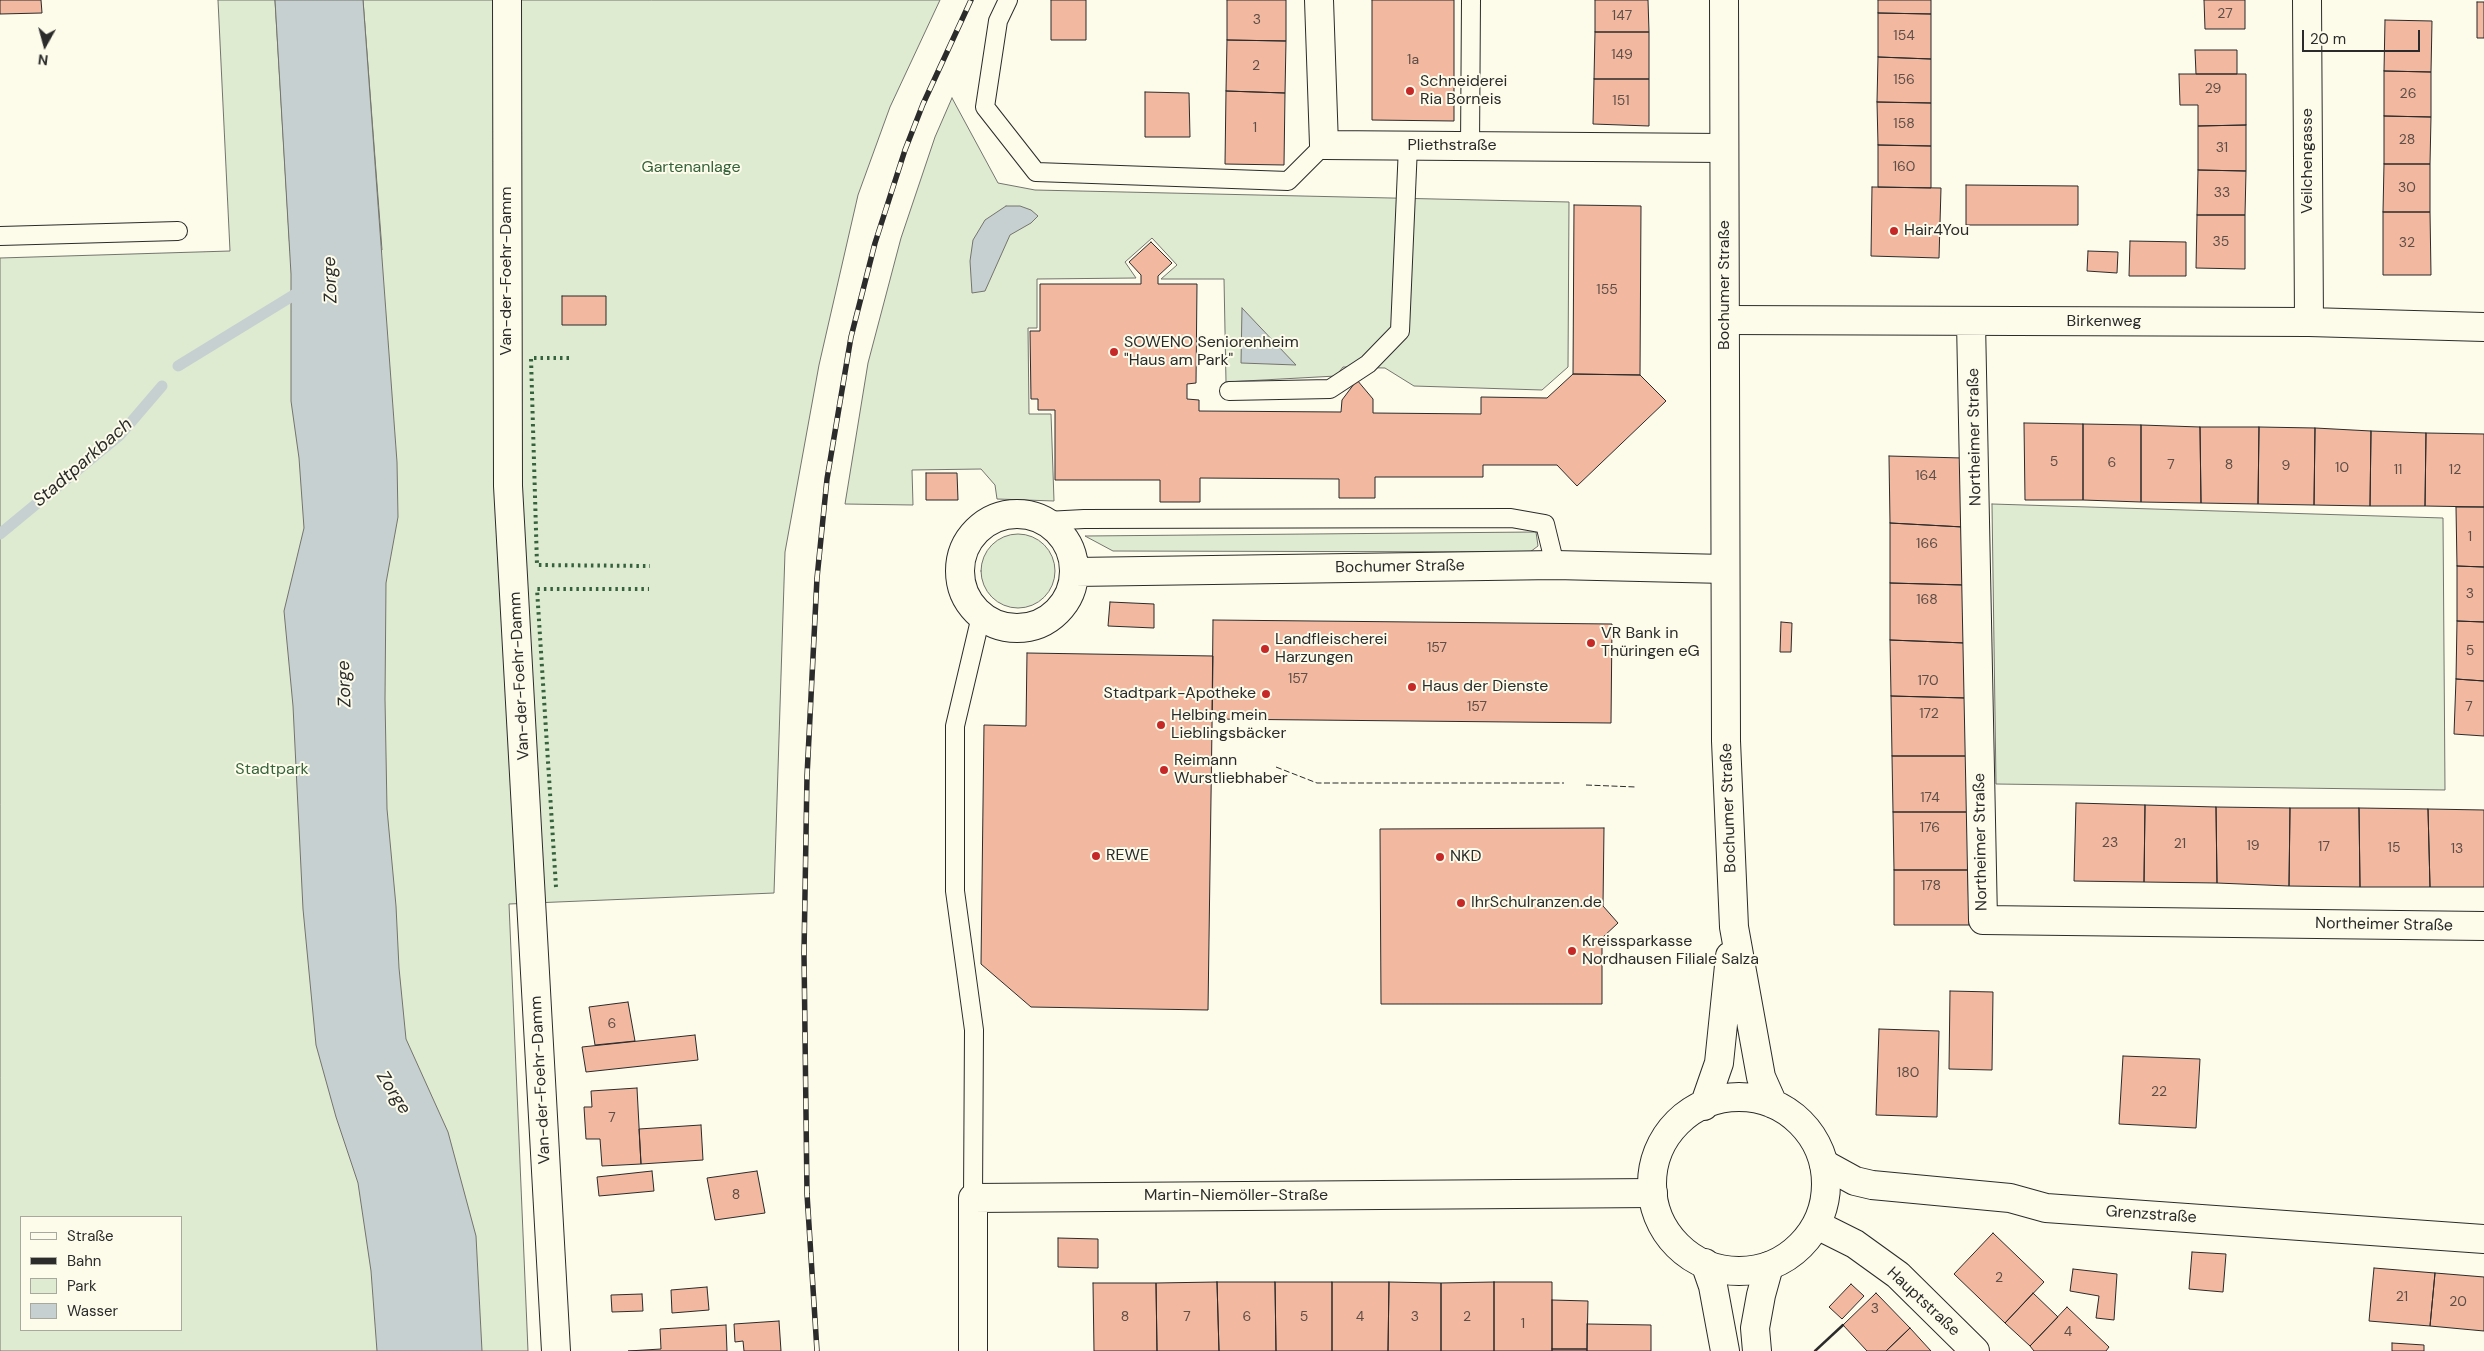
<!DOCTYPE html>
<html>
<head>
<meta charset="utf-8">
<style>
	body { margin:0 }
	#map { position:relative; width:2484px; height:1351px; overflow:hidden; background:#fdfbea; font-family:"DM Sans",sans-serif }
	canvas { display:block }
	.legend { position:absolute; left:20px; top:1216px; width:162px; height:115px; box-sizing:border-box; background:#fdfbea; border:1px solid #a9a89e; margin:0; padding:6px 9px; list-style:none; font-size:15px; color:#2b2b2b }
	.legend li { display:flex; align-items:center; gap:10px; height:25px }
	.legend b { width:25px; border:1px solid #a9a89e }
	.north { position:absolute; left:20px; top:20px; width:50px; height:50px; -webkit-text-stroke:4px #fdfbea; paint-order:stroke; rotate:187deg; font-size:14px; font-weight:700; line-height:20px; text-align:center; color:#2b2b2b }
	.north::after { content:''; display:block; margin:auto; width:18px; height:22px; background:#2b2b2b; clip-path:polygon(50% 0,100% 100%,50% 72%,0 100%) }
	.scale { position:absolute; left:2302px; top:30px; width:118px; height:22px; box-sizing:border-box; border:2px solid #2b2b2b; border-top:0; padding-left:6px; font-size:15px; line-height:18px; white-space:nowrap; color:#2b2b2b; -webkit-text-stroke:4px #fdfbea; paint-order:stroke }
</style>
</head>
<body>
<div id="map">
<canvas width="2484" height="1351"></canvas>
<ul class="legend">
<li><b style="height:6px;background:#fdfbea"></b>Straße</li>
<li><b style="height:6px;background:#2b2b2b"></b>Bahn</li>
<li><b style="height:14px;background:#deebd1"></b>Park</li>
<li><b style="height:14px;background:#c7d0d0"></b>Wasser</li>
</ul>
<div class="north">N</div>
<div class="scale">20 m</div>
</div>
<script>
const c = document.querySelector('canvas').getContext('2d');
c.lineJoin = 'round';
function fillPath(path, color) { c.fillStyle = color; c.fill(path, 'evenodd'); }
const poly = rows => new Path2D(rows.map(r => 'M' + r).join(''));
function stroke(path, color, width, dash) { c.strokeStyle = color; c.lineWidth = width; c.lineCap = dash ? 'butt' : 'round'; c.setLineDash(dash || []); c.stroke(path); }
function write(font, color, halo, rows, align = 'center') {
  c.font = font + ' "DM Sans",sans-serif'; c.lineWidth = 4; c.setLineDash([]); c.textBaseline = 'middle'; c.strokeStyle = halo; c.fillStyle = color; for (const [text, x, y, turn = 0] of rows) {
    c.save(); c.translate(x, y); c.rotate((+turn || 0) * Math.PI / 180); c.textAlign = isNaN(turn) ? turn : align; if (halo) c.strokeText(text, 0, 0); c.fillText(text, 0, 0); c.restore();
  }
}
const green = poly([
	[218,0,275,0,290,251,382,250,363,0,940,0,890,107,858,195,819,365,785,552,774,893,509,904,528,1351,0,1351,0,258,230,251,218,0],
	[21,1217,181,1217,181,1330,21,1330,21,1217],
	[952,98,998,183,1035,190,1569,202,1568,367,1542,390,1414,386,1385,368,1343,367,1336,376,1226,382,1224,279,1161,279,1177,265,1152,238,1125,262,1136,278,1037,279,1037,328,1028,328,1029,414,1051,414,1054,501,997,499,995,485,981,469,912,470,913,505,845,504,868,363,901,238,935,137,952,98],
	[1992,504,2443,518,2445,790,1996,784,1992,504],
	[1536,532,1538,546,1530,552,1113,551,1085,536,1536,532],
	'981 571a37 37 0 1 1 74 0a37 37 0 1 1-74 0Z'
]);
fillPath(green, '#deebd1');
stroke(green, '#74746e', 1);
const water = poly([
	[275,0,363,0,397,462,398,517,386,583,385,699,387,809,396,906,399,968,406,1039,448,1132,476,1236,482,1351,377,1351,371,1271,358,1183,336,1117,316,1045,303,909,293,706,284,611,304,528,299,458,291,401,291,274,275,0],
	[1006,206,1020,206,1031,210,1038,216,1031,223,1010,235,985,291,972,293,970,261,973,240,985,220,1006,206],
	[1242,308,1296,365,1241,363,1242,308]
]);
fillPath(water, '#c7d0d0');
stroke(water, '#74746e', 1);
stroke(poly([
	[178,366,302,290],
	[0,534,120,435,162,386]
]), '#c7d0d0', 11);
const building = poly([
	[0,0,41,0,42,13,0,14,0,0],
	[1051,0,1086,0,1086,40,1051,40,1051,0],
	[1227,0,1286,0,1286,41,1227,40,1227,0],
	[1372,0,1454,0,1454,121,1372,120,1372,0],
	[1595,0,1648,0,1649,32,1595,32,1595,0],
	[1878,0,1931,0,1931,14,1878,13,1878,0],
	[2204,0,2245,0,2245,29,2205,29,2204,0],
	[2477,2,2484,2,2484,38,2477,38,2477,2],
	[1878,13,1931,14,1931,59,1878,57,1878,13],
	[2385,20,2432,21,2431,72,2384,71,2385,20],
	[1595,32,1649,32,1649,79,1594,79,1595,32],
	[1227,40,1286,41,1285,93,1226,91,1227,40],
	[2195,50,2237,50,2237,74,2196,74,2195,50],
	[1878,57,1931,59,1931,103,1877,102,1878,57],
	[2384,71,2431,72,2431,117,2384,116,2384,71],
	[2179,74,2246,74,2246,125,2198,126,2198,105,2180,105,2179,74],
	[1594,79,1649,79,1649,126,1593,124,1594,79],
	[1226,91,1285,93,1284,165,1225,164,1226,91],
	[1145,92,1189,93,1190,137,1145,137,1145,92],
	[1877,102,1931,103,1931,146,1878,145,1877,102],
	[2384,116,2431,117,2430,164,2384,164,2384,116],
	[2246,125,2246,171,2198,170,2198,126,2246,125],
	[1878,145,1931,146,1931,188,1878,187,1878,145],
	[2384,164,2430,164,2430,212,2383,212,2384,164],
	[2198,170,2246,171,2245,215,2197,215,2198,170],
	[1966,185,2078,186,2078,225,1966,225,1966,185],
	[1872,187,1941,188,1939,258,1871,256,1872,187],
	[1574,205,1641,206,1640,375,1573,374,1574,205],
	[2383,212,2430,212,2431,275,2383,275,2383,212],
	[2197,215,2245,215,2245,269,2196,268,2197,215],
	[2130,241,2186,242,2186,276,2129,276,2130,241],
	[1151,242,1172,263,1158,276,1158,284,1197,284,1196,383,1187,384,1187,399,1199,400,1199,411,1341,412,1342,400,1357,380,1373,399,1373,413,1481,414,1481,397,1547,398,1573,374,1640,375,1666,401,1577,486,1557,465,1483,465,1483,477,1375,477,1375,498,1339,498,1339,479,1200,478,1200,502,1160,502,1160,480,1055,480,1055,410,1038,410,1038,399,1031,399,1030,331,1040,331,1040,284,1141,284,1141,275,1129,262,1151,242],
	[2088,251,2118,252,2117,273,2087,271,2088,251],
	[562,296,606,296,606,325,562,325,562,296],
	[2024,423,2083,424,2083,500,2025,500,2024,423],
	[2083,424,2141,425,2141,502,2083,500,2083,424],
	[2141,425,2200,427,2201,503,2141,502,2141,425],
	[2200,427,2259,427,2258,504,2201,503,2200,427],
	[2259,427,2315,428,2314,505,2258,504,2259,427],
	[2315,428,2371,431,2370,506,2314,505,2315,428],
	[2371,431,2426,433,2425,506,2370,506,2371,431],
	[2426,433,2484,434,2484,507,2425,506,2426,433],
	[1889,456,1962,458,1963,527,1890,523,1889,456],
	[926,473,957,473,958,500,926,500,926,473],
	[2456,507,2484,507,2484,567,2457,566,2456,507],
	[1890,523,1963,527,1964,585,1890,583,1890,523],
	[2457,566,2484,567,2484,622,2457,621,2457,566],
	[1890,583,1964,585,1965,643,1890,640,1890,583],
	[1110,602,1154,604,1154,628,1108,626,1110,602],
	[1213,620,1612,624,1611,723,1212,719,1213,620],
	[2457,621,2484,622,2484,681,2456,679,2457,621],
	[1781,622,1792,623,1791,652,1780,652,1781,622],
	[1890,640,1965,643,1966,698,1891,696,1890,640],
	[1027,653,1213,656,1208,1010,1031,1007,981,964,984,725,1026,726,1027,653],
	[2456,679,2484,681,2484,736,2454,734,2456,679],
	[1891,696,1966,698,1967,756,1892,756,1891,696],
	[1892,756,1967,756,1968,812,1893,812,1892,756],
	[2076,803,2145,805,2144,882,2074,881,2076,803],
	[2145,805,2216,807,2217,883,2144,882,2145,805],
	[2216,807,2290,808,2289,886,2217,883,2216,807],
	[2290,808,2359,808,2360,887,2289,886,2290,808],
	[2359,808,2428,809,2430,887,2360,887,2359,808],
	[2428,809,2484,810,2484,887,2430,887,2428,809],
	[1893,812,1968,812,1968,870,1894,870,1893,812],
	[1604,828,1603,906,1618,923,1602,938,1602,1004,1381,1004,1380,829,1604,828],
	[1894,870,1968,870,1969,925,1894,925,1894,870],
	[1950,991,1993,992,1992,1070,1949,1069,1950,991],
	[628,1002,635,1041,595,1045,589,1007,628,1002],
	[1879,1029,1939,1031,1937,1117,1876,1115,1879,1029],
	[695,1035,698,1060,586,1072,582,1047,695,1035],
	[2123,1056,2200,1059,2196,1128,2119,1124,2123,1056],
	[637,1088,641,1164,602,1166,600,1139,586,1139,584,1107,592,1107,591,1091,637,1088],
	[701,1125,703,1160,641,1164,639,1129,701,1125],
	[652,1171,654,1191,599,1196,597,1177,652,1171],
	[757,1171,765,1213,715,1220,707,1178,757,1171],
	[1993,1233,2044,1282,2005,1323,1954,1274,1993,1233],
	[1058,1238,1098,1239,1098,1268,1058,1267,1058,1238],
	[2192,1252,2226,1254,2223,1292,2189,1289,2192,1252],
	[2374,1268,2435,1273,2430,1326,2369,1321,2374,1268],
	[2073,1269,2117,1274,2114,1320,2096,1318,2099,1296,2070,1291,2073,1269],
	[2435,1273,2484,1277,2484,1331,2430,1326,2435,1273],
	[1217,1282,1275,1282,1276,1351,1219,1351,1217,1282],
	[1217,1282,1219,1351,1157,1351,1156,1283,1217,1282],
	[1275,1282,1332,1282,1332,1351,1276,1351,1275,1282],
	[1332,1282,1389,1282,1388,1351,1332,1351,1332,1282],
	[1389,1282,1441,1283,1441,1351,1388,1351,1389,1282],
	[1494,1282,1552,1282,1552,1351,1494,1351,1494,1282],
	[1494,1282,1494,1351,1441,1351,1441,1283,1494,1282],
	[1093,1283,1156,1283,1157,1351,1094,1351,1093,1283],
	[1851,1284,1864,1296,1842,1319,1829,1307,1851,1284],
	[707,1287,709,1310,672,1313,671,1290,707,1287],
	[1876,1293,1910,1328,1886,1351,1867,1351,1843,1325,1876,1293],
	[2033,1293,2058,1317,2030,1346,2005,1323,2033,1293],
	[642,1294,643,1311,612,1312,611,1295,642,1294],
	[1552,1300,1588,1301,1587,1349,1552,1349,1552,1300],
	[2067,1307,2109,1347,2106,1351,2034,1351,2030,1346,2067,1307],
	[779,1321,781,1351,744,1351,743,1341,735,1342,734,1324,779,1321],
	[1587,1324,1651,1325,1651,1351,1587,1351,1587,1324],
	[726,1325,727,1351,628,1351,661,1349,660,1329,726,1325],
	[1910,1328,1931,1351,1886,1351,1910,1328],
	[2392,1343,2424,1345,2424,1351,2392,1351,2392,1343],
	[1552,1349,1587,1349,1587,1351,1552,1351,1552,1349]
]);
fillPath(building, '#f2b8a0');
stroke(building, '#2b2b2b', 1);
const lane = poly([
	[1008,0,998,21,985,107,1036,172,1288,181,1324,145],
	[1470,147,1471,0],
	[0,236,178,231],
	[1229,391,1330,389,1368,364,1400,331,1408,146],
	[1046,521,1084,519,1511,518,1545,524,1555,565],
	[973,1198,974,1030,955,891,955,726,981,616]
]);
const street = poly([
	[507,0,508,486,556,1351],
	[1319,0,1324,145,1724,148],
	[2307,0,2309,322],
	[1725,320,2309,322,2484,327],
	[1971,322,1983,920,2484,926],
	'960 571a57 57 0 1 1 114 0a57 57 0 1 1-114 0Z',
	[1075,572,1555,565,1725,569],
	[1824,1164,1855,1181,1872,1185,2010,1198,2046,1208,2484,1239],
	[1705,1263,1713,1286,1725,1351],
	[973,1351,973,1198,1653,1193],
	[1757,1351,1755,1328,1761,1295,1769,1266]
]);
const secondary = poly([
	[1724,0,1726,741,1734,927,1761,1077,1773,1104],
	'1652 1184a87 87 0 1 1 174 0a87 87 0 1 1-174 0Z',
	[1704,1106,1719,1063,1730,956],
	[1817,1225,1855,1244,1898,1275,1975,1351]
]);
stroke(lane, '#2b2b2b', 20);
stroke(street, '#2b2b2b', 30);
stroke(secondary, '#2b2b2b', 30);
stroke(lane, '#fdfbea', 18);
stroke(street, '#fdfbea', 28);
stroke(secondary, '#fdfbea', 28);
const rail = poly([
	[817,1351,807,1194,804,953,807,776,817,578,827,479,851,337,875,243,905,150,923,104,971,0]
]);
stroke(rail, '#2b2b2b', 5.5);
stroke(rail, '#fdfbea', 4, [11]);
stroke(poly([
	[569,358,531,358,537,565,650,566],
	[556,887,537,589,649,589]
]), '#34623c', 4, [2.5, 4]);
stroke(poly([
	[1276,767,1317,783,1564,783],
	[1586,785,1636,787]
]), '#2b2b2b', 1, [6, 2.5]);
stroke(poly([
	[1815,1351,1843,1325]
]), '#2b2b2b', 2.5);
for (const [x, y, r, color] of [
	[1410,91,5,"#c62828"],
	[1894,231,5,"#c62828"],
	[1114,352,5,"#c62828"],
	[1591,643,5,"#c62828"],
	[1265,649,5,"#c62828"],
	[1412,687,5,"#c62828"],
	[1266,694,5,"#c62828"],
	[1161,725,5,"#c62828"],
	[1164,770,5,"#c62828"],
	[1096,856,5,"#c62828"],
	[1440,857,5,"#c62828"],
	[1461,903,5,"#c62828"],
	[1572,951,5,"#c62828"]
]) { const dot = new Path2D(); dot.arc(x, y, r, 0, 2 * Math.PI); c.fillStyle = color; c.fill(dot); stroke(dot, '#fdfbea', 2); }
write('14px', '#5d4e48', null, [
	["27",2225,14],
	["147",1622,16],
	["3",1257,20],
	["154",1904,36],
	["149",1622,55],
	["1a",1413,60],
	["2",1256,66],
	["156",1904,80],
	["29",2213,89],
	["26",2408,94],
	["151",1621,101],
	["158",1904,124],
	["1",1255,128],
	["28",2407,140],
	["31",2222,148],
	["160",1904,167],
	["30",2407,188],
	["33",2222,193],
	["35",2221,242],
	["32",2407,243],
	["155",1607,290],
	["5",2054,462],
	["6",2112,463],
	["7",2171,465],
	["8",2229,465],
	["9",2286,466],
	["10",2342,468],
	["11",2398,470],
	["12",2455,470],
	["164",1926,476],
	["1",2470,537],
	["166",1927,544],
	["3",2470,594],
	["168",1927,600],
	["157",1437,648],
	["5",2470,651],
	["157",1298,679],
	["170",1928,681],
	["157",1477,707],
	["7",2469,707],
	["172",1929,714],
	["174",1930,798],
	["176",1930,828],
	["23",2110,843],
	["21",2180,844],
	["19",2253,846],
	["17",2324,847],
	["15",2394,848],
	["13",2457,849],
	["178",1931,886],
	["6",612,1024],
	["180",1908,1073],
	["22",2159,1092],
	["7",612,1118],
	["8",736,1195],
	["2",1999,1278],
	["21",2402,1297],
	["20",2458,1302],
	["3",1875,1309],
	["8",1125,1317],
	["7",1187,1317],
	["6",1247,1317],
	["5",1304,1317],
	["4",1360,1317],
	["3",1415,1317],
	["2",1467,1317],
	["1",1523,1324],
	["4",2068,1332]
]);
write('16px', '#2b2b2b', '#fdfbea', [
	["Schneiderei",1420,82],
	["Ria Borneis",1420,100],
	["Hair4You",1904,231],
	["SOWENO Seniorenheim",1124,343],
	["\"Haus am Park\"",1124,361],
	["VR Bank in",1601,634],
	["Thüringen eG",1601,652],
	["Landfleischerei",1275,640],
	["Harzungen",1275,658],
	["Haus der Dienste",1422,687],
	["Stadtpark-Apotheke",1256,694,"right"],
	["Helbing mein",1171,716],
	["Lieblingsbäcker",1171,734],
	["Reimann",1174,761],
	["Wurstliebhaber",1174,779],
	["REWE",1106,856],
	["NKD",1450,857],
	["IhrSchulranzen.de",1471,903],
	["Kreissparkasse",1582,942],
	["Nordhausen Filiale Salza",1582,960]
], 'left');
write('16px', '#2b2b2b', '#fdfbea', [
	["Pliethstraße",1452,146],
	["Veilchengasse",2308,161,-90],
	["Van-der-Foehr-Damm",507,271,-90],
	["Bochumer Straße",1725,285,-90],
	["Birkenweg",2104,322],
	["Northeimer Straße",1975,437,-91],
	["Bochumer Straße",1400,567,-1],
	["Van-der-Foehr-Damm",520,676,-93],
	["Bochumer Straße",1729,808,-92],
	["Northeimer Straße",1981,842,-91],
	["Northeimer Straße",2384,925,1],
	["Van-der-Foehr-Damm",541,1080,-93],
	["Martin-Niemöller-Straße",1236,1196],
	["Grenzstraße",2151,1215,4],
	["Hauptstraße",1923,1302,43]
]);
write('16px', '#34623c', '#fdfbea', [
	["Gartenanlage",691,168],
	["Stadtpark",272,770]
]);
write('italic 18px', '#2b2b2b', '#fdfbea', [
	["Zorge",331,280,-92],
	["Stadtparkbach",83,463,-41],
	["Zorge",345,684,-92],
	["Zorge",393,1093,57]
]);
</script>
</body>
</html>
